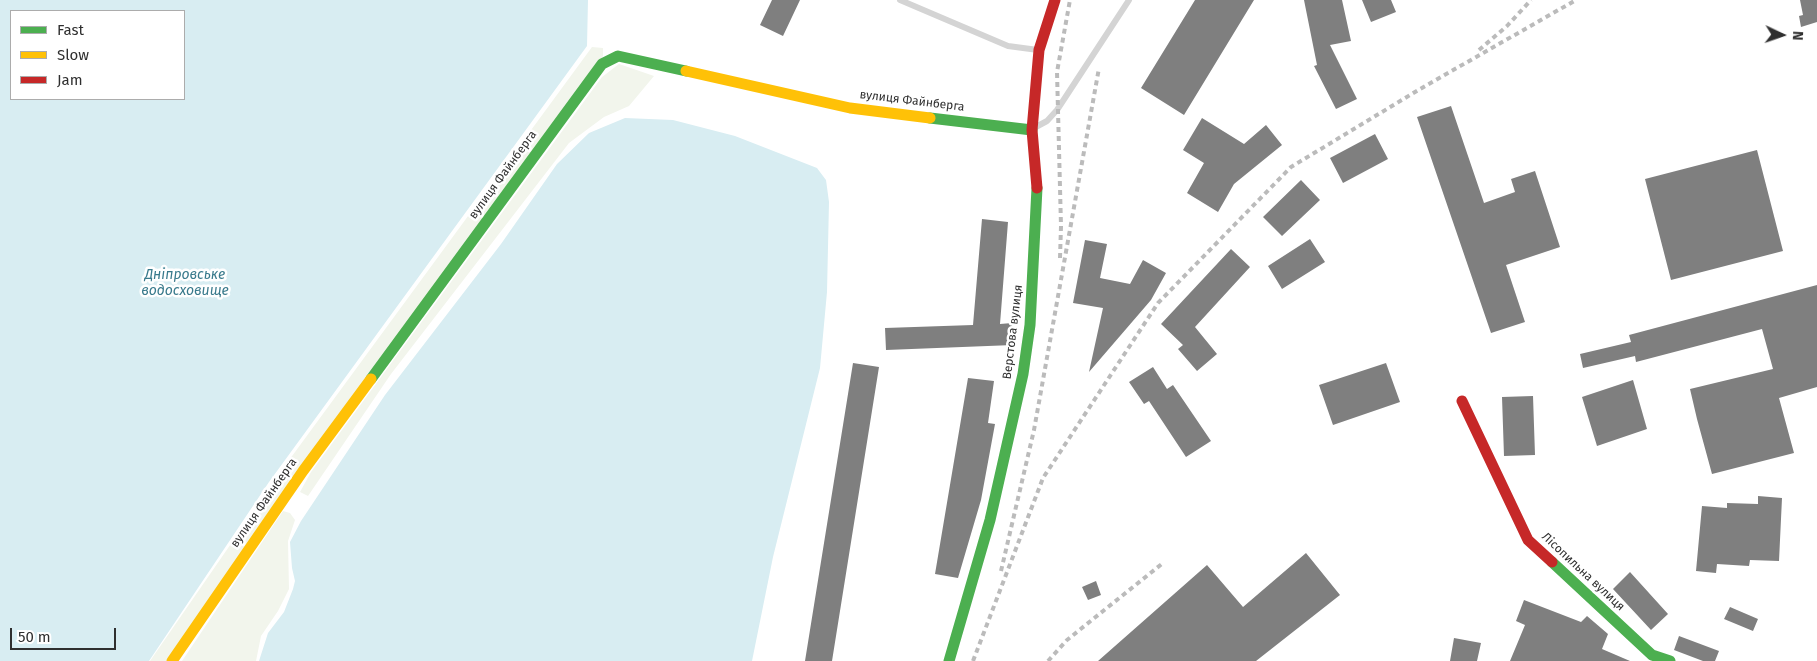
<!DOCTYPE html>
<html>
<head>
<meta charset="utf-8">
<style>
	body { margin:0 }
	#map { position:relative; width:1817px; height:661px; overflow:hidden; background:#fff; font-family:"Fira Sans",sans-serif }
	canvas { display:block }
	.legend { position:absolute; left:10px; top:10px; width:175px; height:90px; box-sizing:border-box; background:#fff; border:1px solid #acacac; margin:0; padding:6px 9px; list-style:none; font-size:15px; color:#2f2f2f }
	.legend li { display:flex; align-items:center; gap:10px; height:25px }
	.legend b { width:25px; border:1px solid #acacac }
	.north { position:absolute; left:1757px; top:10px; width:50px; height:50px; -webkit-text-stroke:4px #fff; paint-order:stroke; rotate:93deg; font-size:14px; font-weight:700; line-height:20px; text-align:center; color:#2f2f2f }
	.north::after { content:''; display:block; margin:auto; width:18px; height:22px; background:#2f2f2f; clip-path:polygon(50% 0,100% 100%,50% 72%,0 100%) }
	.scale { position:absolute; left:10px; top:628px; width:106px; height:22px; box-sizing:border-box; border:2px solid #2f2f2f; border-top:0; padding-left:6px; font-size:15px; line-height:18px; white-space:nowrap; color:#2f2f2f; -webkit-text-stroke:4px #fff; paint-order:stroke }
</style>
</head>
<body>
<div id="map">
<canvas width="1817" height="661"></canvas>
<ul class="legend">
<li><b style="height:6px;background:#4caf50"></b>Fast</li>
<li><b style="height:6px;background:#ffc107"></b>Slow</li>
<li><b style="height:6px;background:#c62828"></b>Jam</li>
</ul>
<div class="north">N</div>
<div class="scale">50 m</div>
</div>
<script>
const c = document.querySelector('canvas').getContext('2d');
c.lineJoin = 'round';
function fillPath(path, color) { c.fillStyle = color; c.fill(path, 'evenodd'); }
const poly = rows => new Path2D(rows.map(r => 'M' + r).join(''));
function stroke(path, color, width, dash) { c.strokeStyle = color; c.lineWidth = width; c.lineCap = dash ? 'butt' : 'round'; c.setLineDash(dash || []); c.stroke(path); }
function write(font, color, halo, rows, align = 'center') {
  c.font = font + ' "Fira Sans",sans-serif'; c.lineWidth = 5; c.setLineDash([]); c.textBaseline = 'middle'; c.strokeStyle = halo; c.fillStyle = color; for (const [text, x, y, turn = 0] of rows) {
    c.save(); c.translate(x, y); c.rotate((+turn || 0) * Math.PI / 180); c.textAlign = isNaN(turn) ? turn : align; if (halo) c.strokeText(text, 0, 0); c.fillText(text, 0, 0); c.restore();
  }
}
fillPath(poly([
	[592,47,603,48,603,56,168,661,150,661,284,467],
	[619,64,654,76,629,106,604,117,569,143,391,374,308,496,300,492,311,472,602,77],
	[283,511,290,513,295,520,288,541,289,589,278,611,261,636,256,661,182,661]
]), '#f2f5ec');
fillPath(poly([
	[0,0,588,0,587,46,269,482,149,661,0,661],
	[184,11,184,99,11,99,11,11],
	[625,118,673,120,735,136,817,168,826,180,829,202,827,292,820,368,773,557,752,661,259,661,268,633,284,612,293,589,295,581,292,568,290,542,301,521,385,395,501,244,557,164,589,133]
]), '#d8edf2');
fillPath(poly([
	[772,0,800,0,783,36,760,25],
	[1195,0,1254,0,1184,115,1141,88],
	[1304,0,1342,0,1351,41,1330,45,1357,99,1336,109,1314,66,1317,65],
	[1362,0,1391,0,1396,12,1371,22],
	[1800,0,1817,0,1817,22,1801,27,1799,16,1803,15],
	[1451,106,1484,203,1515,192,1511,179,1535,171,1560,247,1506,265,1525,322,1491,333,1417,117],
	[1202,118,1244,144,1266,125,1282,145,1234,184,1218,212,1187,193,1204,163,1183,150],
	[1375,134,1388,159,1343,183,1330,158],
	[1757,150,1783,251,1671,280,1645,179],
	[1301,180,1320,200,1282,236,1263,217],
	[982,219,1008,222,1000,324,1012,323,1013,345,886,350,885,328,973,325],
	[1310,239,1325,262,1282,289,1268,266],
	[1085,240,1107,244,1100,278,1130,284,1143,260,1166,273,1151,300,1089,372,1103,308,1073,303],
	[1231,249,1250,267,1195,327,1217,354,1197,371,1178,349,1183,345,1161,324],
	[1817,285,1817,387,1779,398,1794,453,1712,474,1697,419,1690,389,1773,369,1762,329,1636,362,1635,356,1583,368,1580,354,1631,342,1629,335],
	[853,363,879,367,832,661,805,661],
	[1386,363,1400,402,1333,425,1319,385],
	[1153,367,1167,389,1173,385,1211,441,1186,457,1149,401,1144,404,1129,382],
	[968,378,994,381,988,423,995,424,981,500,958,578,935,574],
	[1633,380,1647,429,1597,446,1582,397],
	[1533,396,1535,455,1504,456,1502,397],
	[1758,496,1782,498,1779,561,1750,560,1749,566,1717,564,1716,573,1696,571,1702,506,1727,508,1727,503,1758,504],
	[1306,553,1340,595,1256,661,1098,661,1207,565,1243,607],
	[1630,572,1668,614,1651,630,1613,589],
	[1096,581,1101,595,1088,600,1082,587],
	[1524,600,1581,622,1587,616,1608,634,1602,649,1630,661,1510,661,1525,625,1516,621],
	[1730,607,1758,619,1753,631,1724,619],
	[1679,636,1719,651,1715,661,1703,661,1674,650],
	[1454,638,1481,643,1477,661,1450,661]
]), '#7f7f7f');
stroke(poly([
	[900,0,1008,46,1038,50],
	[1034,128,1047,121,1057,110,1129,0]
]), '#d4d4d4', 6);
stroke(poly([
	[930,118,1032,130],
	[371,379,602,64,618,56,686,71],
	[1552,562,1652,655,1670,661],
	[949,661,990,520,1023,374,1030,325,1037,188]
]), '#4caf50', 11);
stroke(poly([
	[686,71,850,108,930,118],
	[172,661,303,471,371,379]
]), '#ffc107', 11);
stroke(poly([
	[1037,188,1032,130,1039,50,1055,0],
	[1462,401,1528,540,1552,562]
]), '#c62828', 11);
stroke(poly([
	[1479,50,1507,26,1531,0],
	[1060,258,1061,226,1057,72,1070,0],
	[1001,571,1034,430,1099,68],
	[973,661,1043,478,1158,303,1291,167,1420,89,1576,0],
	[1048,661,1067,640,1163,563]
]), '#bbb', 4, [5, 4]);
write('12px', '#2f2f2f', '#fff', [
	["вулиця Файнберга",912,101,7],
	["вулиця Файнберга",503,175,-54],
	["Верстова вулиця",1013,332,-83],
	["вулиця Файнберга",264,503,-55],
	["Лісопильна вулиця",1583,572,43]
]);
write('italic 14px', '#397a8c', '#fff', [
	["Дніпровське",185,275],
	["водосховище",185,291]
]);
</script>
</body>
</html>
